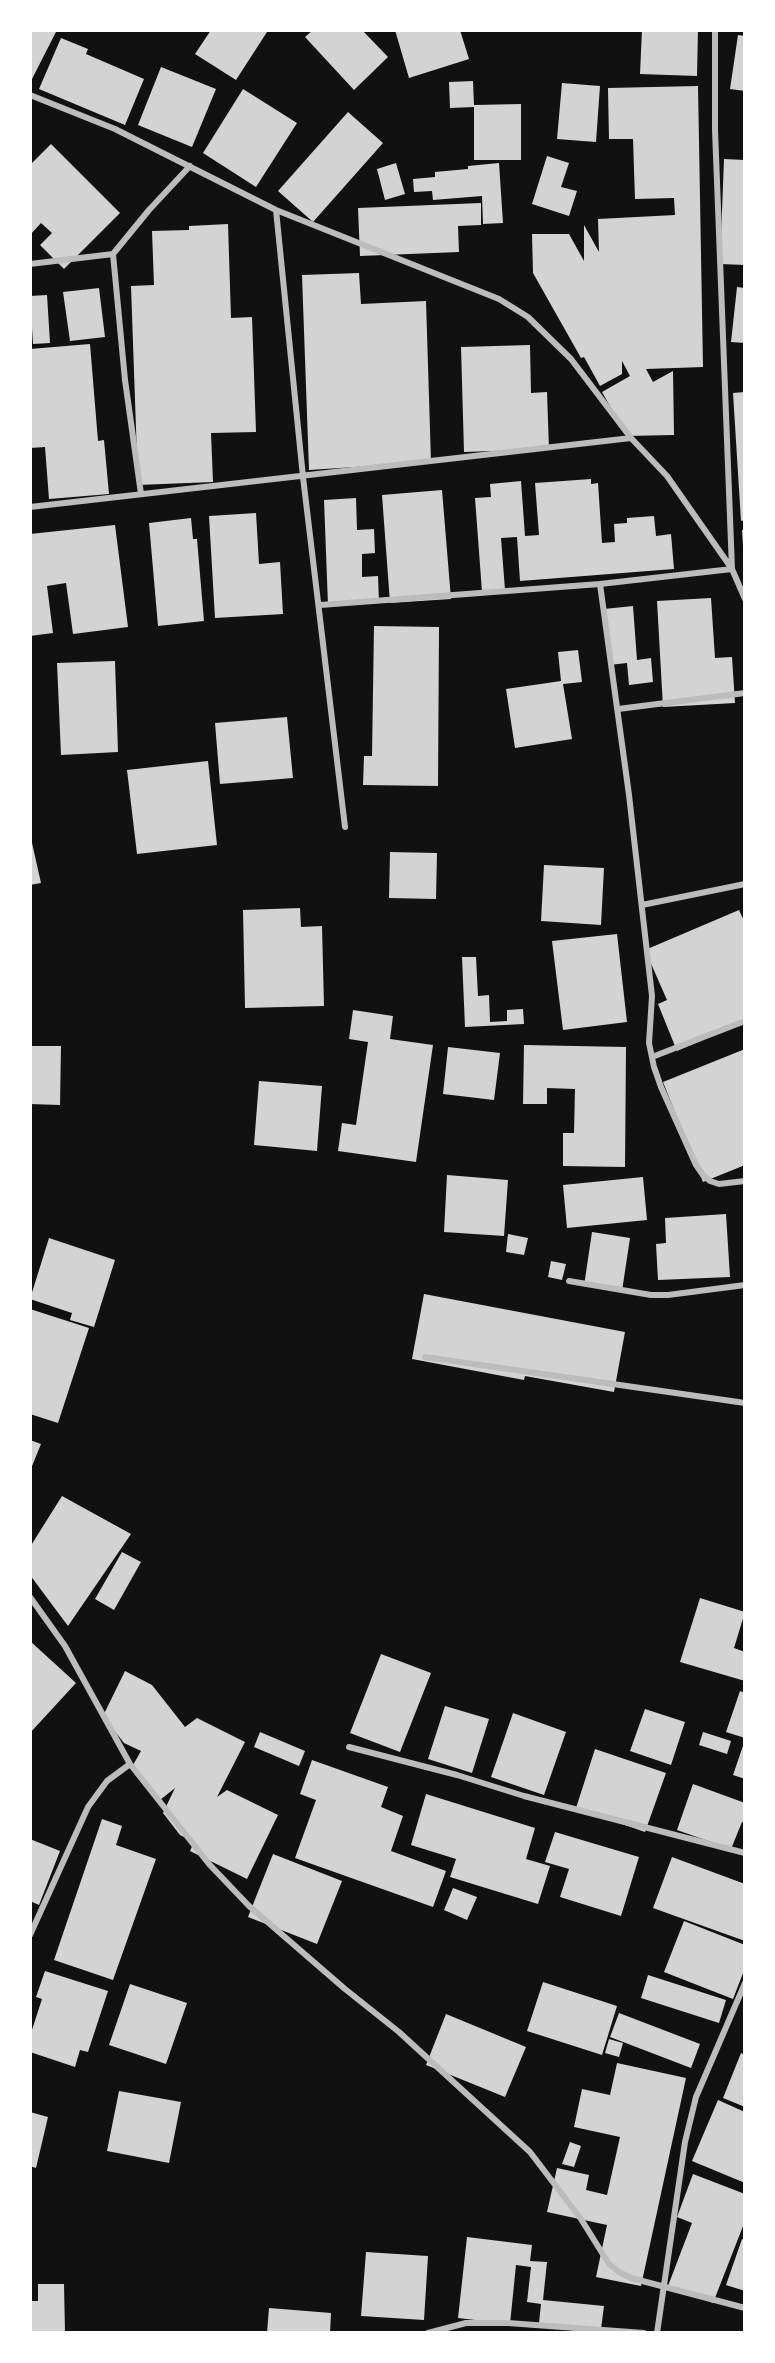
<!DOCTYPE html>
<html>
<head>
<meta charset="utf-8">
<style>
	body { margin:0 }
	#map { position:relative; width:775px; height:2363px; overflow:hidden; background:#111; font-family:"Source Serif 4",serif }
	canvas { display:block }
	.frame { position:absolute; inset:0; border:32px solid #fff; pointer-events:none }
</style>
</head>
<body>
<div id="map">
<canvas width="775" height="2363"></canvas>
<div class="frame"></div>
</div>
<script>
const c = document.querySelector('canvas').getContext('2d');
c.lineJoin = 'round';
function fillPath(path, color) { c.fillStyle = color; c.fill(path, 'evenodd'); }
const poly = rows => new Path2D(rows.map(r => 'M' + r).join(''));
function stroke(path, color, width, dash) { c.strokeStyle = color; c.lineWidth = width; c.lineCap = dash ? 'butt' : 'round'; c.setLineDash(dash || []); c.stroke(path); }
fillPath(poly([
	[30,30,57,30,32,79,30,78],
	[211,30,264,30,267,32,236,80,195,54],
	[313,30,362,30,388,57,354,90,305,37],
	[395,30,460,30,469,59,409,78],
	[642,30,698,30,697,76,640,74],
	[738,35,745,36,745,91,730,89],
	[61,38,88,49,86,54,144,79,125,125,39,89],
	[161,67,216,89,192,147,138,125],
	[473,81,474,105,521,104,521,160,474,160,474,107,450,108,449,82],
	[562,83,600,86,596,142,557,139],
	[698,86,703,367,646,369,653,382,673,371,674,435,627,436,602,392,630,376,622,361,622,374,600,386,584,357,581,358,533,273,532,234,569,234,584,261,584,225,599,252,598,219,675,215,674,198,635,199,633,139,609,139,608,88],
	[243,89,297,123,256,187,203,153],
	[348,112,383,143,313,222,278,191],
	[51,144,120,213,64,269,40,245,52,233,41,223,30,235,30,165],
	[547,156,569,163,561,187,577,191,569,216,532,204],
	[724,159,745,160,745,265,720,264],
	[396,163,405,194,385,200,377,169],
	[499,163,503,223,483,224,482,196,433,200,432,191,414,192,413,179,435,177,435,172,468,169,468,166],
	[481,203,481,225,458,226,459,252,360,256,358,208],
	[228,224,231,318,252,317,256,432,211,433,213,482,138,485,131,286,154,285,152,231,189,230,189,226],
	[359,273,361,304,426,301,431,462,309,470,302,275],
	[737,287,745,288,745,343,731,342],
	[99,288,105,337,70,341,63,292],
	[47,295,50,343,33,344,30,296],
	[90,344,98,441,104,440,109,494,49,499,45,447,30,448,30,349],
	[530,345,531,393,547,392,549,449,464,452,461,347],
	[745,392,745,520,741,521,733,393],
	[591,479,591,484,598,483,602,543,615,542,614,524,627,523,627,518,654,516,656,536,671,534,674,569,520,581,517,537,501,538,505,590,482,592,475,498,491,497,490,484,521,481,525,536,539,535,535,483],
	[442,490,451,599,390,603,382,495],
	[356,498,357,530,374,529,375,553,362,554,362,577,378,576,379,603,328,605,324,500],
	[256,513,259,564,280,562,283,614,215,618,209,516],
	[191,518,193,539,197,539,204,621,158,626,149,523],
	[115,525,128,627,73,634,66,583,47,586,53,633,30,636,30,534],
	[742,530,745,530,745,546,743,546],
	[711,598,715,658,732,657,735,703,663,707,657,601],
	[633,606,637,660,651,658,653,682,629,685,627,663,609,665,604,609],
	[374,626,439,627,438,786,363,785,364,756,372,756],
	[578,650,582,682,563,684,572,739,515,748,506,689,561,681,558,652],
	[115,661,118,752,61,755,57,663],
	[287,717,293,778,220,784,215,723],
	[208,761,217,845,137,854,127,770],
	[30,834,41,883,30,885],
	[390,852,437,853,436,899,389,898],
	[544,865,604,868,601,925,541,921],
	[300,908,301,927,322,926,324,1006,245,1008,243,910],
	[739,910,745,923,745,1022,677,1051,658,1004,667,1000,645,950],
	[617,934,627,1022,563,1030,552,941],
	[462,957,476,957,478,996,489,995,490,1022,507,1021,507,1010,523,1009,524,1024,465,1027],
	[353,1010,393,1016,390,1039,433,1045,416,1162,338,1151,342,1123,356,1125,368,1042,349,1039],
	[524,1045,626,1047,625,1167,563,1166,563,1133,574,1133,575,1089,547,1088,547,1104,523,1104],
	[30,1046,61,1046,60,1105,30,1104],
	[448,1047,500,1053,494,1100,443,1094],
	[745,1049,745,1165,703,1182,663,1082],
	[259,1081,322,1086,317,1151,254,1145],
	[447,1175,508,1180,504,1236,444,1232],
	[643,1177,647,1220,567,1228,563,1185],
	[726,1214,730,1277,658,1280,656,1244,666,1243,665,1218],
	[592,1232,630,1238,622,1291,584,1286],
	[508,1234,528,1238,524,1255,506,1252],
	[49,1238,115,1260,94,1327,70,1320,72,1313,30,1299],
	[551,1261,566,1264,562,1280,548,1277],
	[424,1294,625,1332,614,1392,525,1376,524,1380,412,1359],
	[30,1309,89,1328,58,1423,30,1414],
	[30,1440,41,1444,30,1471],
	[62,1496,131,1534,68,1626,30,1575,30,1547],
	[122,1552,141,1562,114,1610,95,1599],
	[700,1598,745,1612,734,1648,745,1652,745,1681,680,1662],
	[30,1641,76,1683,30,1733],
	[381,1654,431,1673,400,1752,350,1733],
	[125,1671,152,1685,185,1727,197,1718,245,1742,217,1797,227,1790,278,1815,247,1879,190,1851,194,1842,180,1835,163,1813,175,1788,160,1800,133,1765,141,1751,124,1743,103,1716],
	[740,1691,745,1693,745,1738,726,1732],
	[445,1706,489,1719,472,1773,428,1759],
	[645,1709,685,1722,671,1765,630,1751],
	[513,1713,566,1732,544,1795,491,1777],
	[260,1732,305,1751,299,1766,254,1747],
	[703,1732,731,1741,727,1754,699,1745],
	[745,1740,745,1779,733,1775],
	[595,1749,666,1773,645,1832,576,1808],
	[312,1760,388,1787,381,1807,403,1816,391,1851,446,1871,433,1907,295,1858,316,1800,300,1794],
	[693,1784,745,1803,745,1823,742,1822,731,1849,677,1830],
	[426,1794,535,1828,526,1859,550,1866,538,1904,450,1877,456,1859,411,1845],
	[102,1819,122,1826,116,1845,156,1859,113,1980,54,1960],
	[555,1832,639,1857,621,1916,560,1897,569,1869,545,1862],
	[30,1839,60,1851,39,1905,30,1901],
	[273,1854,342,1881,317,1944,248,1917],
	[672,1857,745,1884,745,1941,653,1908],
	[453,1888,477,1897,467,1920,444,1910],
	[684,1921,745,1945,745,1968,733,1999,664,1972],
	[45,1971,108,1991,88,2052,80,2050,75,2067,30,2052,30,2036,42,1999,36,1997],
	[648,1975,726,2000,719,2023,641,1998],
	[543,1982,617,2006,602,2055,527,2031],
	[130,1984,187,2003,166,2064,109,2045],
	[619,2013,700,2044,691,2068,610,2037],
	[446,2014,526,2047,505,2097,426,2065],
	[609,2039,623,2043,619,2057,605,2053],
	[741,2053,745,2055,745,2107,723,2098],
	[617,2063,686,2078,641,2286,596,2277,607,2225,547,2212,557,2168,589,2175,586,2190,607,2195,620,2137,574,2127,582,2089,610,2095],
	[119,2091,181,2102,169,2163,107,2151],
	[718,2100,745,2112,745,2183,692,2161],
	[30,2112,48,2117,36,2168,30,2166],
	[570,2142,581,2146,574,2167,562,2164],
	[693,2174,745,2194,745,2221,713,2303,668,2286,692,2223,677,2217],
	[467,2237,532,2245,530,2261,547,2262,543,2300,604,2306,601,2329,539,2323,541,2304,527,2302,531,2267,516,2265,510,2324,458,2318],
	[742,2239,745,2240,745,2291,726,2285],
	[366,2252,428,2256,424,2320,361,2316],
	[38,2284,64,2284,65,2333,30,2333,30,2301,38,2301],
	[269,2308,331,2313,330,2333,267,2333]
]), '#d3d3d3');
stroke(poly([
	[30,95,115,129,276,210,499,299,528,317,571,359,631,438,667,476,732,569,745,599],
	[276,210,303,477,345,827],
	[113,254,125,380,141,494],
	[30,264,113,254,149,210,190,166],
	[30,507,631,438],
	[600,584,629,795,652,996,649,1043,654,1067,661,1087,696,1165,703,1175,710,1181,719,1184,745,1181],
	[320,605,600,584,732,569,715,130,715,30],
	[618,709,745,693],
	[642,905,745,884],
	[652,1057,745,1021],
	[569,1281,651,1295,668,1295,745,1285],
	[425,1357,745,1403],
	[30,1597,65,1646,130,1764,209,1864,249,1906,345,1989,399,2032,530,2152,581,2219,609,2264,619,2272,631,2278,745,2308],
	[349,1747,457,1775,524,1796,745,1853],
	[30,1935,88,1807,107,1781,130,1764],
	[428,2333,466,2323,508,2323,644,2333],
	[657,2333,685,2142,696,2097,745,1983]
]), '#bcbcbc', 6);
</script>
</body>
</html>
